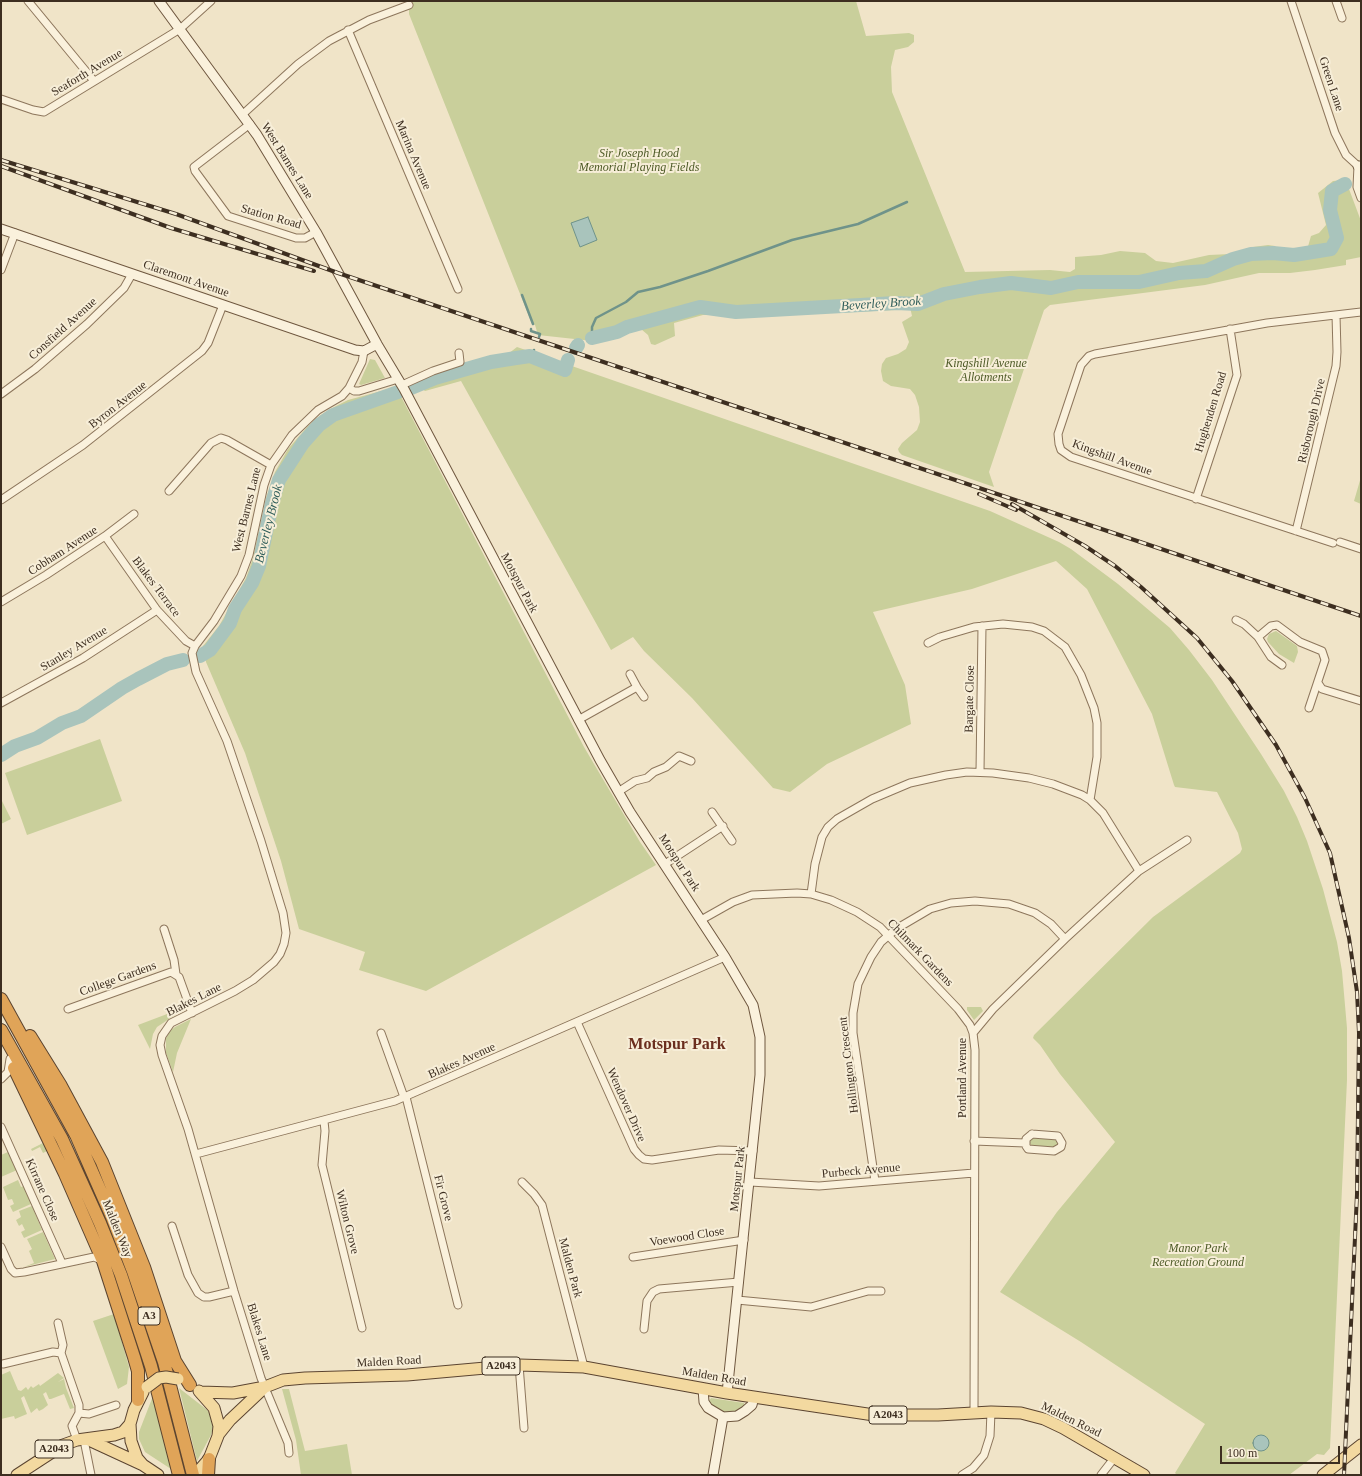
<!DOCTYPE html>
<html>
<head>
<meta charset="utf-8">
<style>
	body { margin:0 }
	#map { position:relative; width:1362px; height:1476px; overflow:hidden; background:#f0e4c8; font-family:"Times New Roman",serif }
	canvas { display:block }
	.frame { position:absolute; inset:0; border:2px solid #3d2e20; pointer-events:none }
	.scale { position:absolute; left:1220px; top:1446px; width:120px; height:18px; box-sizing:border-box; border:2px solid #3d2e20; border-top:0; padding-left:5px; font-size:12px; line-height:14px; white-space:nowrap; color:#3d2e20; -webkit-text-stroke:3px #f7eed8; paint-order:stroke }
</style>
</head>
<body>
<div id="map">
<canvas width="1362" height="1476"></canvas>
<div class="frame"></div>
<div class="scale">100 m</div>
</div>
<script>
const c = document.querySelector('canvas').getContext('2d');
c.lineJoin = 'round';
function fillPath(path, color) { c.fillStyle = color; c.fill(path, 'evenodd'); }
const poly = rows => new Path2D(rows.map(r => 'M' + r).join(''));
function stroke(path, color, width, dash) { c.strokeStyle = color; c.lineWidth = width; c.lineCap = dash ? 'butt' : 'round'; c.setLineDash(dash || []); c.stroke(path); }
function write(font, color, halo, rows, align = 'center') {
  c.font = font + ' "Times New Roman",serif'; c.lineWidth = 4; c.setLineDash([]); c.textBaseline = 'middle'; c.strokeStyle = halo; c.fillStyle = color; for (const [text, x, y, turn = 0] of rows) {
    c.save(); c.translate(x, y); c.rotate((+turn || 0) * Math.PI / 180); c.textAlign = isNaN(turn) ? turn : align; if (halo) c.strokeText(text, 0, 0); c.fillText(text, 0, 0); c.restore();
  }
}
fillPath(poly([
	[409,1,856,1,866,36,909,33,914,35,914,42,908,47,895,50,891,67,892,92,965,272,1050,270,1070,272,1075,269,1075,257,1101,255,1120,251,1145,253,1156,261,1173,263,1209,255,1251,253,1253,247,1268,245,1275,246,1280,252,1307,250,1311,236,1319,233,1326,225,1318,193,1333,181,1344,180,1346,181,1361,221,1361,257,1346,260,1346,265,1315,270,1290,273,1259,273,1205,285,1050,305,1044,310,989,472,994,487,902,455,899,452,898,449,902,443,917,430,920,422,919,407,915,395,910,389,891,386,883,381,881,371,882,364,886,358,898,354,906,349,909,342,902,322,912,316,910,307,895,310,789,315,703,315,674,323,675,336,655,345,651,344,648,335,641,329,602,342,538,335,535,325,532,324,409,14],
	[517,347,990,511,1059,542,1071,549,1118,584,1170,628,1189,650,1212,680,1261,754,1284,791,1297,817,1307,841,1323,889,1337,942,1342,971,1347,1028,1347,1080,1330,1448,1324,1455,1317,1454,1289,1475,1177,1475,1175,1473,1205,1424,1081,1342,1000,1292,1057,1212,1115,1142,1060,1074,1040,1045,1033,1038,1034,1035,1153,917,1240,853,1242,849,1238,833,1217,792,1175,787,1174,785,1152,714,1087,589,1056,561,972,589,873,612,905,685,911,724,827,764,790,792,773,788,692,698,644,651,633,637,611,650,461,381,425,391,422,389,419,382,420,380,504,357],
	[370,359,375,360,385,378,361,385,359,384],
	[396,387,584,747,640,842,656,865,426,991,359,970,365,952,299,929,281,861,245,753,206,662,203,646,219,626,246,578,253,558,267,495,275,472,288,449,308,426,321,415,336,406,348,400],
	[1361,477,1361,504,1354,501],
	[1276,631,1297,646,1298,652,1294,663,1279,654,1268,642,1267,639,1269,634],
	[100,739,122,801,27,835,5,773],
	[1,799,11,819,1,824],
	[967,1007,981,1007,983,1011,974,1020,967,1010],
	[183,1008,178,1013,157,1027,153,1034,150,1049,138,1025],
	[191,1019,177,1053,173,1072,166,1053,166,1038,170,1031,175,1027],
	[1032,1138,1056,1139,1059,1144,1054,1147,1032,1147,1029,1141],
	[43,1143,47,1151,43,1153,40,1147,32,1151,31,1149],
	[8,1152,17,1170,1,1177,1,1155],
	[18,1180,21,1187,24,1186,31,1204,13,1212,10,1206,14,1204,12,1199,8,1200,3,1187],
	[32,1206,42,1230,24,1238,21,1232,25,1230,22,1224,19,1226,16,1220,21,1217,19,1211],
	[43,1232,55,1259,24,1267,34,1263,29,1251,32,1249,27,1239],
	[114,1314,129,1367,127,1384,118,1389,93,1321],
	[10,1371,18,1390,21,1391,26,1387,28,1390,31,1386,33,1388,39,1384,40,1386,58,1373,64,1378,58,1382,64,1379,66,1388,74,1408,70,1409,64,1394,51,1399,49,1399,46,1392,43,1394,48,1405,43,1409,39,1411,37,1408,31,1413,24,1396,21,1398,22,1401,27,1414,15,1419,14,1416,1,1419,1,1375],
	[179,1388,206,1409,210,1413,214,1424,211,1435,197,1461],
	[282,1389,289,1389,305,1451,347,1444,352,1475,301,1475,296,1440],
	[153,1396,171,1469,145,1452,139,1439,139,1432],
	[711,1398,744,1403,744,1408,740,1411,727,1413,722,1412,712,1406,709,1401]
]), '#c9cf9b');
const water = poly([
	[588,217,597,240,580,247,571,223,588,217],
	'1253 1443a8 8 0 1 1 16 0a8 8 0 1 1-16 0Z'
]);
fillPath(water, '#a9c4bc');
stroke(water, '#6f938a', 1);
stroke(poly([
	[522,295,533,324],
	[531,329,531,331,540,334,539,337],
	[592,338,592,327,596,318,626,302,638,292,660,287,708,271,792,240,858,224,907,202],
	[532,356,534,350]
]), '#6f938a', 2.5);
stroke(poly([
	[592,338,617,332,627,327,700,307,736,312,896,303,918,304,944,294,980,287,1011,283,1051,288,1078,282,1139,282,1179,273,1206,271,1233,259,1251,254,1273,253,1294,255,1331,249,1337,238,1330,210,1332,191,1345,184],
	[576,348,578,345],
	[411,388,435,378,491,362,516,358,530,356,565,370,568,360],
	[200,656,210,650,230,623,235,609,252,583,259,566,272,503,279,480,303,443,319,425,333,415,398,392],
	[1,755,15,746,37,738,62,723,81,716,122,688,138,679,167,664,183,660]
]), '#a9c4bc', 14);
const street = poly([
	[28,1,94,81],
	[1291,1,1335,133,1346,155,1358,166,1357,187,1361,198],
	[1336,1,1342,18],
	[348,30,458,289],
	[1,99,33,110,44,112,180,29,211,1],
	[243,114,298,64,329,41,369,20,409,5],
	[250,124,194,167,195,171,228,216,296,238,305,238,316,232],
	[1,270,15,233],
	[402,385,433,371,460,362,459,353],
	[349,388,354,391,359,391,398,379],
	[1,394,35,369,87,324,124,288,132,274],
	[169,491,211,443,221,438,227,440,271,465],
	[1196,499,1237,375,1230,329],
	[1,500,83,445,202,351,208,343,223,305],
	[1296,531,1336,366,1337,352,1336,315],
	[105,536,157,610,186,641,195,646],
	[1340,542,1361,549],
	[1333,543,1071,457,1061,450,1059,444,1058,434,1081,365,1089,356,1095,354,1267,323,1361,312],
	[1,602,46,575,105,536,134,514],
	[1236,620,1244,624,1258,637,1271,626,1277,625,1300,642,1322,651,1325,660,1309,708],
	[1258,637,1271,657,1282,665],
	[928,643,940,637,974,627,1003,624,1032,627,1044,631,1065,647,1081,675,1094,708,1097,723,1097,757,1090,800],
	[1318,683,1322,689,1361,701],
	[637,687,644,697],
	[1,703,83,658,157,610],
	[578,720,637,687,630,674],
	[980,772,982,626],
	[618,792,635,781,647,778,654,772,666,767,679,756,691,761],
	[712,812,732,841],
	[665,864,723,826],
	[811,894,815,864,822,837,828,827,837,819,872,799,910,783,946,775,967,772,993,773,1029,778,1053,784,1082,795,1090,800,1103,813,1139,871],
	[701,920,733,902,752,895,797,893,811,894,831,900,857,912,880,927,958,1009,970,1025,973,1033,975,1050,974,1412],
	[164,929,174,960,176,974],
	[68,1009,171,972,179,977,192,1013],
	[577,1022,634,1149,639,1155,644,1159,652,1160,719,1150,753,1151],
	[381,1033,404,1097],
	[973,1033,993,1009,1065,939,1139,871,1187,840],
	[1,1079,8,1072,10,1059],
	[406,1097,458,1305],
	[324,1121,325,1131,322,1165,362,1328],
	[1,1127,62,1263],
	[1032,1134,1058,1136,1062,1143,1061,1147,1054,1151,1028,1149,1026,1146,1026,1139,1032,1134],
	[974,1141,1025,1143],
	[196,1154,395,1101,725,957],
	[875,1181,853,1033,853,1013,858,984,871,957,881,942,896,929,930,909,951,903,975,901,1009,904,1035,913,1051,924,1065,939],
	[522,1182,534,1194,542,1205,584,1367],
	[750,1182,819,1186,974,1173],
	[172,1226,188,1275,198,1293,204,1297,209,1297,234,1291],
	[1,1247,11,1269,15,1273,24,1272,94,1257,103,1261],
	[633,1257,744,1240],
	[737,1300,811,1307,868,1291,881,1291],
	[58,1323,63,1345,61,1353,79,1405,79,1413,72,1426,77,1440],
	[644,1329,647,1301,653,1292,659,1289,739,1282],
	[3,1364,53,1352,61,1353],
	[519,1365,524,1428],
	[79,1413,89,1414,116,1405],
	[84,1440,91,1475],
	[289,1453,288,1443,261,1378,234,1291,188,1129,162,1055,160,1045,162,1036,171,1023,235,991,253,980,274,962,280,954,284,944,286,933,283,913,261,841,227,741,196,672,192,653,195,646,214,621,241,576,249,555,264,485,271,465,292,435,318,410,342,396,349,388,362,362,364,351],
	[962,1475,973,1468,984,1455,990,1436,991,1412],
	[1101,1475,1115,1457]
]);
const secondary = poly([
	[159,1,257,135,316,232,377,344,404,389,600,760,630,812,725,957,753,1005,760,1037,760,1075,727,1393],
	[1358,166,1361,166],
	[1,229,355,350,364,351,377,344],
	[703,1389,704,1402,708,1408,723,1417,737,1416,745,1411,752,1405,754,1397],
	[713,1475,723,1417]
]);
const primary = poly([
	[143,1392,134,1410,130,1424,131,1441,137,1458,143,1465,158,1475],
	[200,1392,233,1393,265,1387,283,1380,305,1378,407,1375,519,1365,584,1367,727,1393,874,1415,938,1415,991,1412,1021,1413,1044,1419,1063,1428,1144,1475],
	[218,1435,230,1420,265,1387],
	[89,1440,141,1464],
	[17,1475,63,1445,77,1440,114,1435,123,1432,130,1424],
	[195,1475,209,1459,218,1436,219,1426,214,1408,199,1391],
	[1323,1475,1361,1445]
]);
const highway = poly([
	[1,999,76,1135,112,1217,133,1271,164,1362,193,1475],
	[1,1030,62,1139,100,1223,121,1275,151,1366,179,1475],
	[30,1036,61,1086,102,1162,144,1267,175,1361,190,1385],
	[14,1068,65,1174,103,1261,134,1357,138,1371,138,1400],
	[208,1475,209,1459]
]);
stroke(street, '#8d765c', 9);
stroke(secondary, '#6f573f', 11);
stroke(primary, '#5b4430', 13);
stroke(highway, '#5b4430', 14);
stroke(street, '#faf1dc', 7);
stroke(secondary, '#faf1dc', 9);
stroke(primary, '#f3d9a0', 11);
stroke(highway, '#e0a458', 12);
const rail = poly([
	[1,160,176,214,338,273,1361,616],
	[1,166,171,228,314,271],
	[979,494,1016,510],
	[1012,504,1085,546,1115,566,1141,587,1197,638,1232,681,1276,745,1305,798,1330,853,1349,938,1357,992,1359,1033,1357,1194,1344,1475]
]);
stroke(rail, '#3d2e20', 4);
stroke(rail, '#f7eed8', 2.5, [8]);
const primaryBridge = poly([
	[147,1387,159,1378,166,1377,178,1379]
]);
stroke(primaryBridge, '#5b4430', 13, []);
stroke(primaryBridge, '#f3d9a0', 11);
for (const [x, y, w] of [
	[149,1316,22],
	[501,1366,38],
	[888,1415,38],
	[54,1449,38]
]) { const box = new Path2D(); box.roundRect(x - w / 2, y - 9, w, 18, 3); c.fillStyle = '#f7eed8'; c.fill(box); stroke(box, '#3d2e20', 1); }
write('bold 11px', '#3d2e20', null, [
	["A3",149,1316],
	["A2043",501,1366],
	["A2043",888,1415],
	["A2043",54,1449]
]);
write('12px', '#3d2e20', '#f7eed8', [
	["Seaforth Avenue",87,73,-31],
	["Green Lane",1331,84,72],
	["Marina Avenue",413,155,67],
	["West Barnes Lane",287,161,58],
	["Station Road",271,217,16],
	["Claremont Avenue",186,279,19],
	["Consfield Avenue",63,329,-42],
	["Byron Avenue",118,405,-38],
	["Hughenden Road",1211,412,-73],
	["Risborough Drive",1312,421,-77],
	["Kingshill Avenue",1112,458,20],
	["West Barnes Lane",247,510,-76],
	["Cobham Avenue",63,551,-33],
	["Motspur Park",519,583,62],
	["Blakes Terrace",156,587,53],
	["Stanley Avenue",74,649,-31],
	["Bargate Close",970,699,-89],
	["Motspur Park",679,863,57],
	["Chilmark Gardens",920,953,46],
	["College Gardens",118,979,-20],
	["Blakes Lane",194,1000,-27],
	["Blakes Avenue",462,1061,-24],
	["Hollington Crescent",849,1065,-97],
	["Portland Avenue",963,1078,-90],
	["Wendover Drive",626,1105,66],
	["Purbeck Avenue",861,1171,-5],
	["Motspur Park",738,1179,-84],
	["Kirrane Close",42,1190,66],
	["Fir Grove",443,1198,76],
	["Wilton Grove",347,1222,76],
	["Malden Way",117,1229,68],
	["Voewood Close",687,1237,-9],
	["Malden Park",570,1268,75],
	["Blakes Lane",259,1332,73],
	["Malden Road",389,1362,-3],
	["Malden Road",714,1377,10],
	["Malden Road",1071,1420,26]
]);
write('italic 12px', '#4d5a26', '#f7eed8', [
	["Sir Joseph Hood",639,154],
	["Memorial Playing Fields",639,168],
	["Kingshill Avenue",986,364],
	["Allotments",986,378],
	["Manor Park",1198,1249],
	["Recreation Ground",1198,1263]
]);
write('italic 13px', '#2f5d5a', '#f7eed8', [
	["Beverley Brook",881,304,-4],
	["Beverley Brook",269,524,-76]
]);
write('bold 16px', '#6b2e1e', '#f7eed8', [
	["Motspur Park",677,1045]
]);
</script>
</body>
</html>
